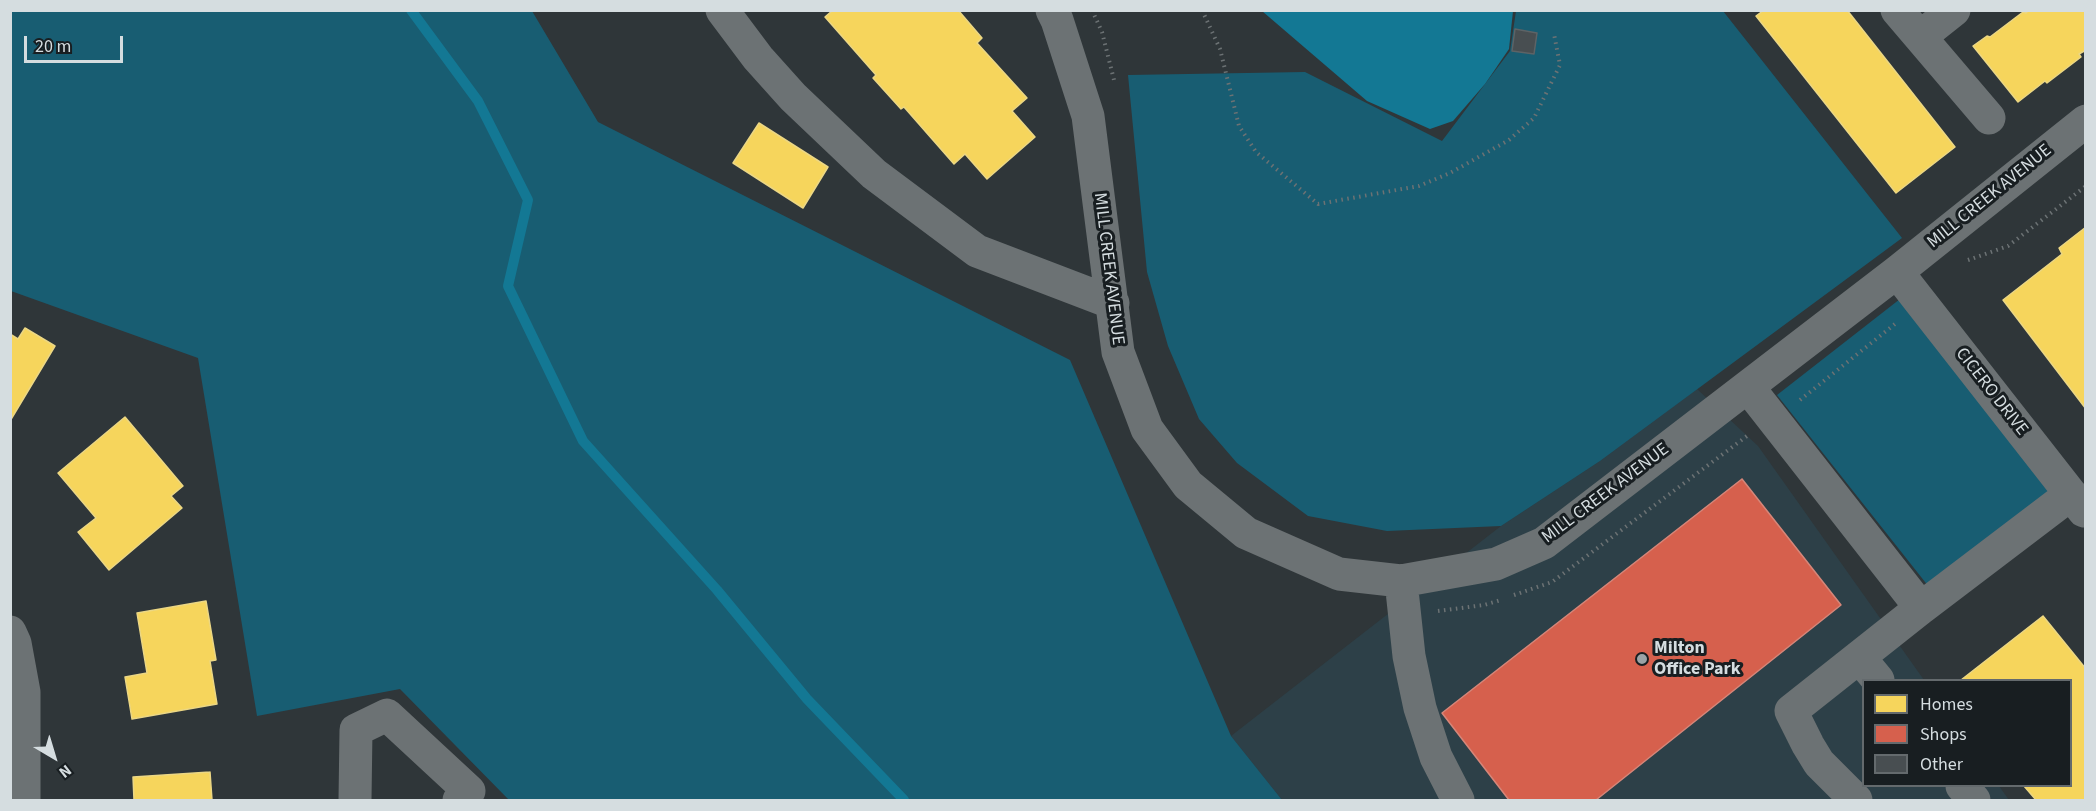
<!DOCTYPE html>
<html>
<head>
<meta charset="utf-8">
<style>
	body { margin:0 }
	#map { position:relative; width:2096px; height:811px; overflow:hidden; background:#2f3639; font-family:"Source Sans 3",sans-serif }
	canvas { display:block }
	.frame { position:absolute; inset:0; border:12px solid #d5dde0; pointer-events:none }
	.legend { position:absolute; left:1862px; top:679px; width:210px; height:108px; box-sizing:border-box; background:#181e21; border:2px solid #646a6d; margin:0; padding:8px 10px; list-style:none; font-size:18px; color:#d5dde0 }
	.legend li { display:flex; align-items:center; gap:12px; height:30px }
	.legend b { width:30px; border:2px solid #646a6d }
	.north { position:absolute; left:24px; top:727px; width:60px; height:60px; -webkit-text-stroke:4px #181e21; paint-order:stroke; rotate:142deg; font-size:16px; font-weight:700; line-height:24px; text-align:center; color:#d5dde0 }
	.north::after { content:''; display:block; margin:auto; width:21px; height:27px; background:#d5dde0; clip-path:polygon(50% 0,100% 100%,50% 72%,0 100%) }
	.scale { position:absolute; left:24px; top:36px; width:99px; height:27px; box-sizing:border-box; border:3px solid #d5dde0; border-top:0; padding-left:8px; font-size:18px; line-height:21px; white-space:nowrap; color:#d5dde0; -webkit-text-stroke:4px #181e21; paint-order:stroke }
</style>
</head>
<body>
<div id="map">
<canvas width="2096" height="811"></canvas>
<div class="frame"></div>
<ul class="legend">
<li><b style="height:16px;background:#f6d55c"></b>Homes</li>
<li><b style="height:16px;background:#d6604d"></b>Shops</li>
<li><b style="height:16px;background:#484e51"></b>Other</li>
</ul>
<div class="north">N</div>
<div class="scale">20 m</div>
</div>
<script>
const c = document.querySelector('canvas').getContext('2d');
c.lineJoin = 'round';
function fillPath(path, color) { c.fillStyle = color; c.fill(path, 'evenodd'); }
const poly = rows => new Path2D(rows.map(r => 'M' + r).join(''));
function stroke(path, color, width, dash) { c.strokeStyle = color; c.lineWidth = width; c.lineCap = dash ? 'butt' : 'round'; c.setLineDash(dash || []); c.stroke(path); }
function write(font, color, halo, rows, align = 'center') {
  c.font = font + ' "Source Sans 3",sans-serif'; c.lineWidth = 6; c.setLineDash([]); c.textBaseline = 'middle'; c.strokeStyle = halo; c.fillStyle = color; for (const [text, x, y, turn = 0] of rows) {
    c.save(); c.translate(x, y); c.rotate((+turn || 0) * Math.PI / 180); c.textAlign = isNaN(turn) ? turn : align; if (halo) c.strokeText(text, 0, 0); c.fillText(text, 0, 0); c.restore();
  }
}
fillPath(poly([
	[1697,389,1758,446,1924,680,1864,680,1864,786,1999,786,2009,800,1282,800,1231,736,1501,526,1600,461]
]), '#2d4048');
fillPath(poly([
	[11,10,532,11,598,122,1070,360,1231,736,1282,800,509,800,400,689,257,716,198,358,11,291],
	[1516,11,1723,11,1902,238,1600,461,1501,526,1387,531,1308,516,1237,463,1199,419,1168,346,1147,272,1128,75,1305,72,1442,141,1510,51],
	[1900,299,2051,490,1929,587,1777,395]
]), '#185d72');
fillPath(poly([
	[1262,11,1513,11,1509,49,1485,84,1453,121,1430,129,1367,101]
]), '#137894');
const homes = poly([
	[833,10,958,10,982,38,977,43,1027,98,1012,111,1035,137,987,179,965,154,954,164,904,107,901,109,873,78,876,75,825,17,833,10],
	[1764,10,1847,10,1955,147,1896,193,1756,16,1764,10],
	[2029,10,2086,10,2086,50,2079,54,2081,57,2047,83,2045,81,2018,102,1973,46,1987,36,1990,37,2023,12,2026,13,2029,10],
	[759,123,828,167,803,208,733,163,759,123],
	[2086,227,2086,409,2003,300,2062,254,2059,248,2086,227],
	[25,328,55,346,10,421,10,334,18,339,25,328],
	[125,417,183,486,171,496,182,508,109,570,78,532,96,518,58,473,125,417],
	[206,601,216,660,210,661,217,704,132,719,125,677,147,673,137,613,206,601],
	[2043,616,2086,669,2086,800,2036,800,2024,786,2070,786,2070,680,1961,680,2043,616],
	[210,772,212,800,134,800,133,777,210,772]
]);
fillPath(homes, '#f6d55c');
stroke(homes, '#ecd784', 1.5);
const shops = poly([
	[1742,479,1841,605,1596,800,1509,800,1442,713,1742,479]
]);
fillPath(shops, '#d6604d');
stroke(shops, '#d68679', 1.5);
stroke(poly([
	[411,10,478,101,528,200,508,286,583,441,717,590,807,699,904,800]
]), '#137894', 10);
const building = poly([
	[1515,29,1537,33,1534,54,1512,51,1515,29]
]);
fillPath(building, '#484e51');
stroke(building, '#5d6366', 1.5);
stroke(poly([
	[1092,10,1102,32,1114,80],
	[1202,10,1220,49,1239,126,1256,152,1318,204,1419,186,1450,173,1509,140,1534,118,1560,65,1554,34],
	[1968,260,2008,246,2086,186],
	[1800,400,1895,324],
	[1514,595,1552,582,1747,436],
	[1438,611,1484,605,1501,600]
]), '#6c7274', 4, [1.5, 4.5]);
stroke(poly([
	[722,10,758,58,793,97,874,174,977,251,1113,303],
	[1052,10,1057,20,1088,116,1118,352,1147,429,1188,485,1246,533,1339,574,1401,581,1496,564,1544,543,1897,272,2086,121],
	[1897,10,1989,118],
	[1920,37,1954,10],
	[1897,272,2084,511],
	[1748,387,1921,608,2071,494],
	[1401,581,1409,656,1420,708,1436,757,1458,800],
	[10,632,15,643,24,692,24,800],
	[1859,657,1878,680],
	[1962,786,1974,800],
	[355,800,356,730,387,715,469,791,459,800],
	[1856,800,1819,763,1808,745,1791,711,1921,608]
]), '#6c7274', 33);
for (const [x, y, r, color] of [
	[1642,659,6,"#9ba3a6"]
]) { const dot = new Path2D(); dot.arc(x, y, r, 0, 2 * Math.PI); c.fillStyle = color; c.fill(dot); stroke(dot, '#181e21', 2); }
write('18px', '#d5dde0', '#181e21', [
	["MILL CREEK AVENUE",1990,197,-39],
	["MILL CREEK AVENUE",1108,269,83],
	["CICERO DRIVE",1991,392,52],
	["MILL CREEK AVENUE",1606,494,-37]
]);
write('bold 18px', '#d5dde0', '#181e21', [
	["Milton",1654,649],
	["Office Park",1654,670]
], 'left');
</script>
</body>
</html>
